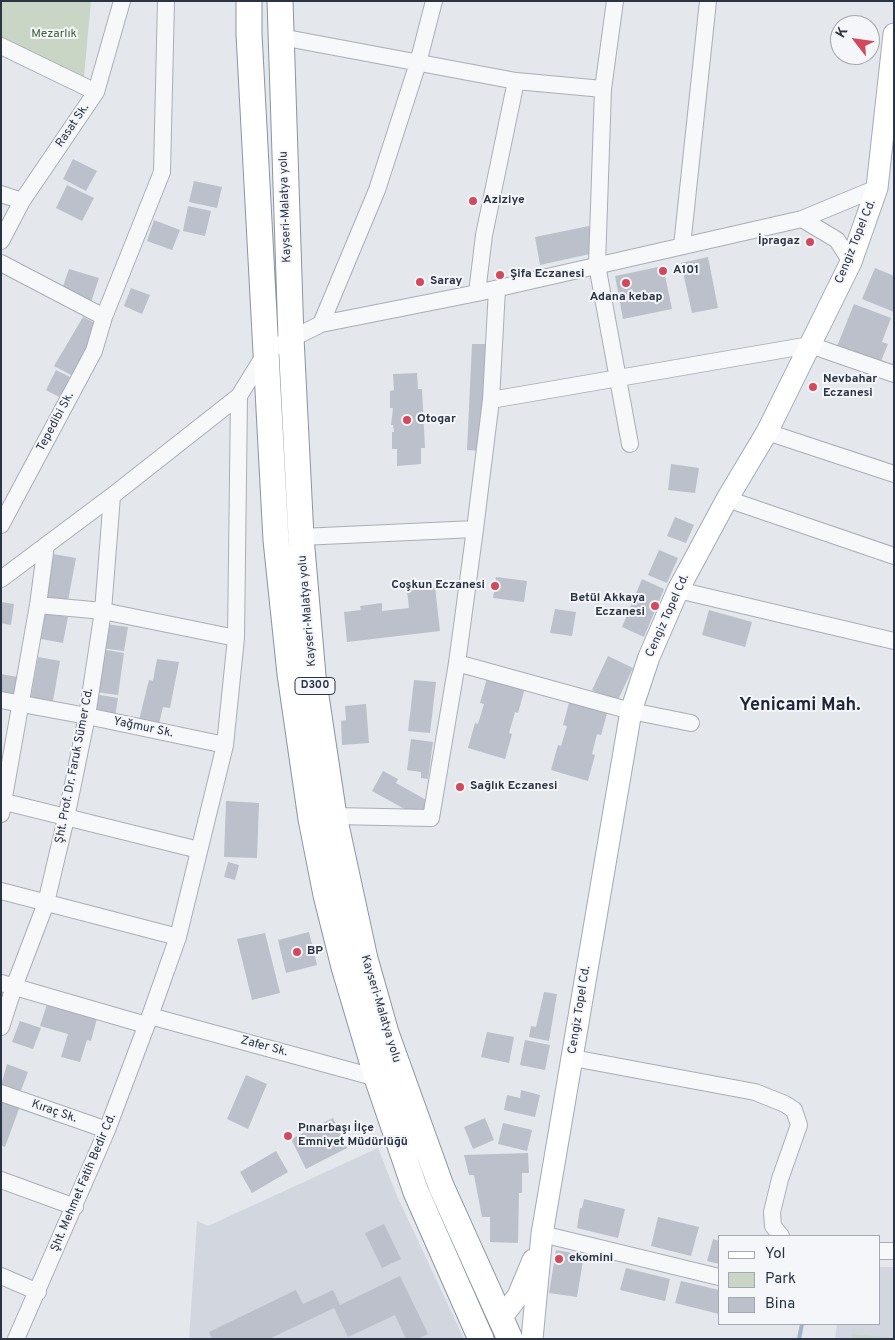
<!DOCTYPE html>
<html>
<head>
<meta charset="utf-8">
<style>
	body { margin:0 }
	#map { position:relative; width:895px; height:1340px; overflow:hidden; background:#e4e7ec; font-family:Overpass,sans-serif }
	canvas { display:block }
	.frame { position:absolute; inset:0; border:2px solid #2b3445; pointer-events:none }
	.legend { position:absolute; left:718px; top:1235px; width:162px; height:90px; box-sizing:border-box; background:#f4f6f9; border:1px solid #a4a8b1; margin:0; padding:6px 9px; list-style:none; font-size:15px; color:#2b3445 }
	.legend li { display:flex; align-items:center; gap:10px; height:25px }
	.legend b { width:25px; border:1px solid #a4a8b1 }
	.north { position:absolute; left:830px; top:15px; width:50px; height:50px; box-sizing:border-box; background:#f4f6f9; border:1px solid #a4a8b1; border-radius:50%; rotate:300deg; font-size:14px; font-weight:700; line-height:20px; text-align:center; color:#2b3445 }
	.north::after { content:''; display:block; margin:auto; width:18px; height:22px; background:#d1495b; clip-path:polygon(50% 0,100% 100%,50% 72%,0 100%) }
</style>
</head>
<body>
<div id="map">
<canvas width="895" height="1340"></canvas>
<div class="frame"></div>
<ul class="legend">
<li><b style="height:6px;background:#fff"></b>Yol</li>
<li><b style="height:14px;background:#c9d6c5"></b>Park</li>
<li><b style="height:14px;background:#bbc0ca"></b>Bina</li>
</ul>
<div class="north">K</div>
</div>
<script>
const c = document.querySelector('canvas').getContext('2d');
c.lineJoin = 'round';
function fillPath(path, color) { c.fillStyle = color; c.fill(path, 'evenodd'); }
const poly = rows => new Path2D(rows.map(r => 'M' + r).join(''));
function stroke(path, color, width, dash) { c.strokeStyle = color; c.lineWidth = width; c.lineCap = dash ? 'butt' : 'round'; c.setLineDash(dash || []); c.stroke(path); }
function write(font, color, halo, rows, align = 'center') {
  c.font = font + ' Overpass,sans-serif'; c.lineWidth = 4; c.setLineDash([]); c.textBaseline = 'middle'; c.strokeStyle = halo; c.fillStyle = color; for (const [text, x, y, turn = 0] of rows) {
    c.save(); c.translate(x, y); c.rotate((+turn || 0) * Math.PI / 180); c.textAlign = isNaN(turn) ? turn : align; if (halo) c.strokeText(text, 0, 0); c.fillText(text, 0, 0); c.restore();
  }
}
fillPath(poly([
	[378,1148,397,1196,464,1339,189,1339,197,1221,208,1226],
	[879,1267,894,1267,894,1339,835,1339,837,1324,879,1324]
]), '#d2d6de');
fillPath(poly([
	[1,1,91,1,83,87,1,46],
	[852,1334,894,1338,894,1339,852,1339]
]), '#c9d6c5');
stroke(poly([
	[799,1339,802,1324]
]), '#9fb4cc', 4);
fillPath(poly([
	[73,159,97,171,86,191,63,179],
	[194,181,222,187,217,208,189,202],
	[67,185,94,198,82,221,56,208],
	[188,206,211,211,205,236,183,231],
	[154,220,180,230,172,250,147,241],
	[589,226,594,253,540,265,535,237],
	[708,257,718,308,692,313,681,263],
	[663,266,672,309,623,319,615,276],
	[875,268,894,276,894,312,862,299],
	[69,269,99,278,91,302,61,292],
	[131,288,150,295,142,314,124,306],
	[854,304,891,318,882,342,888,344,879,366,836,349],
	[83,317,99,325,73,376,54,366],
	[472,344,490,344,484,451,467,450],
	[56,370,72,378,61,398,46,390],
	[417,373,418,389,422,389,425,448,421,448,421,464,397,466,397,449,392,449,392,432,394,432,393,425,391,425,393,408,390,408,390,391,394,390,393,374],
	[671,464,699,468,695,493,668,490],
	[675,517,694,525,686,543,667,536],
	[659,550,678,558,667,583,648,575],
	[53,554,76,558,67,606,45,602],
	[496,577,527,581,524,602,493,598],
	[642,579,664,589,644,637,622,627],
	[435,587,440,631,347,642,344,612,361,610,360,606,382,603,382,611,409,608,407,591],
	[1,602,14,604,11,625,1,623],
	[555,609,576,612,572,636,550,633],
	[709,610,752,622,745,647,702,635],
	[45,613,68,617,63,643,41,639],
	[105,624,128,627,124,651,101,648],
	[101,649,124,653,118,695,95,692],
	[608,656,633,668,617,702,592,690],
	[38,657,60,661,52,706,30,702],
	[157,659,179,662,170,708,163,707,158,728,138,724,149,680,153,681],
	[1,674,23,678,20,698,1,695],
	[487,678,525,688,518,713,515,712,509,733,512,734,505,759,468,748,475,723,478,724,484,704,480,703],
	[414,680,436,682,430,733,408,731],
	[94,694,118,698,115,717,92,714],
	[570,699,608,710,601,735,597,734,592,754,595,755,588,781,551,770,558,745,561,746,567,726,563,725],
	[366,704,369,743,342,745,341,721,346,720,345,706],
	[411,739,433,742,428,779,421,778,421,772,407,770],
	[383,771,398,779,396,783,428,801,419,817,372,791],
	[226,801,259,803,257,858,224,857],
	[228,862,239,865,235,880,224,877],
	[309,932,317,965,286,973,278,940],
	[265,933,280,993,252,1000,237,939],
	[544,992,557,994,549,1041,529,1037,531,1026,536,1027],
	[48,1001,98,1015,91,1041,87,1040,80,1062,61,1057,68,1034,40,1026],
	[20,1021,41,1028,33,1049,12,1042],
	[487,1032,514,1037,509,1063,481,1057],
	[525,1040,550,1045,545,1070,520,1065],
	[7,1064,28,1072,20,1093,1,1086],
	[246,1075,267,1084,248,1129,227,1119],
	[521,1090,540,1095,535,1117,504,1110,507,1095,520,1098],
	[1,1099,20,1106,5,1147,1,1145],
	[333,1118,347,1148,306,1169,291,1139],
	[485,1118,494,1140,473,1149,464,1127],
	[503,1123,532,1130,527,1151,498,1144],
	[276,1151,288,1172,252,1193,240,1172],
	[528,1153,529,1173,522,1173,522,1193,519,1193,518,1243,490,1242,490,1217,482,1217,474,1175,469,1175,464,1155],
	[584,1199,625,1209,618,1238,577,1228,580,1208,582,1208],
	[658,1217,699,1227,691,1256,651,1246],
	[384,1224,401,1259,382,1268,365,1233],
	[713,1239,719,1241,719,1264,707,1261],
	[556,1250,584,1255,577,1297,549,1293],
	[626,1268,670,1279,665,1301,620,1290],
	[400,1276,428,1334,417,1339,406,1339,395,1315,348,1337,334,1308,269,1339,212,1339,209,1332,296,1290,303,1304,333,1290,340,1305],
	[681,1281,719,1290,719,1314,675,1303]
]), '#bbc0ca');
const minor = poly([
	[615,1,603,89,597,265,630,444],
	[281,37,516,81,603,89],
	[1,46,96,92],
	[1,194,22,201],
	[802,219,837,240,851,262],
	[1,241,22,201,96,92,122,1],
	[682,246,708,1],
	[1,263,104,317],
	[477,293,484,235,516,81],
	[321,324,377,190,418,63,434,1],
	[491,400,810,345,894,374],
	[767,432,894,474],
	[727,499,894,556],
	[1,525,94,351,104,317,162,172,166,1],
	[301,537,475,529],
	[1,579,112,496,239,396,267,351,321,324,477,293,802,219,877,188],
	[678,590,894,641],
	[38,605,103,611,236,638],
	[457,663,631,711,691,723],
	[1,700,87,716,225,745],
	[1,801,199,850],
	[1,814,38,605,46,545],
	[334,816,431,818,457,663,475,529,491,400,497,289],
	[1,891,178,937],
	[1,983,146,1025],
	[150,1016,377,1078],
	[1,1027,14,987,46,903,66,818,87,716,103,611,112,496],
	[573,1058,755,1092,785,1104,794,1110,799,1125,780,1179,772,1212,773,1226,781,1236],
	[1,1093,107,1130],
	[1,1180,75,1207],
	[542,1234,719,1277],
	[879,1251,894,1251],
	[1,1276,38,1292],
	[16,1339,107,1130,150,1016,178,937,225,745,236,638,239,396]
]);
const major = poly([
	[501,1318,518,1296,533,1260],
	[532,1339,542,1234,631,711,649,657,678,590,727,499,767,432,851,262,877,188,894,34]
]);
const highway = poly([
	[249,1,249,34,276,540,290,674,311,819,326,895,344,967,377,1078,416,1192,481,1339],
	[280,1,291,338,301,537,313,676,334,816,365,959,386,1033,441,1186,510,1339]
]);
stroke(minor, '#a9aeb7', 18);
stroke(major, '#a3abb8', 23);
stroke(highway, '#8b94a3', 27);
stroke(minor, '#f7f8fa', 16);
stroke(major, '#fff', 21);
stroke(highway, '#fff', 25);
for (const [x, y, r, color] of [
	[473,201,5,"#d1495b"],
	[810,242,5,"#d1495b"],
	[663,271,5,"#d1495b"],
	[500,275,5,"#d1495b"],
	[420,282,5,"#d1495b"],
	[626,283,5,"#d1495b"],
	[813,387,5,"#d1495b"],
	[407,420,5,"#d1495b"],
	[495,586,5,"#d1495b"],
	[655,606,5,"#d1495b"],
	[460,787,5,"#d1495b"],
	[297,952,5,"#d1495b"],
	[288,1136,5,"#d1495b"],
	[559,1259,5,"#d1495b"]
]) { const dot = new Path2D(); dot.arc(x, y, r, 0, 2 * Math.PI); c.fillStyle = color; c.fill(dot); stroke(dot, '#f4f6f9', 2); }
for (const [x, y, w] of [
	[315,686,40]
]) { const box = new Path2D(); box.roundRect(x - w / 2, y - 8.5, w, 17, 4); c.fillStyle = '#f4f6f9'; c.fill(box); stroke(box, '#2b3445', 1); }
write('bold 11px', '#2b3445', null, [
	["D300",315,686]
]);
write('12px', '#3f6138', '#f4f6f9', [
	["Mezarlık",54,35]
]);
write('12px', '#2b3445', '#f4f6f9', [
	["Rasat Sk.",73,126,-56],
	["Kayseri-Malatya yolu",286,207,-92],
	["Cengiz Topel Cd.",856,242,-68],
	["Tepedibi Sk.",56,422,-62],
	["Kayseri-Malatya yolu",308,611,-95],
	["Cengiz Topel Cd.",668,616,-66],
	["Yağmur Sk.",143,728,12],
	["Şht. Prof. Dr. Faruk Sümer Cd.",75,766,-79],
	["Kayseri-Malatya yolu",380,1009,73],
	["Cengiz Topel Cd.",580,1010,-81],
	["Zafer Sk.",264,1047,15],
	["Kıraç Sk.",54,1112,19],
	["Şht. Mehmet Fatih Bedir Cd.",84,1183,-67]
]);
write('bold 12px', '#2b3445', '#f4f6f9', [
	["Aziziye",483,201],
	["İpragaz",800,242,"right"],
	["A101",673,271],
	["Şifa Eczanesi",510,275],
	["Saray",430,282],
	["Adana kebap",626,298,"center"],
	["Nevbahar",823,380],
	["Eczanesi",823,394],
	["Otogar",417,420],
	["Coşkun Eczanesi",485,586,"right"],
	["Betül Akkaya",645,599,"right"],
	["Eczanesi",645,613,"right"],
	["Sağlık Eczanesi",470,787],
	["BP",307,952],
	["Pınarbaşı İlçe",298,1129],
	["Emniyet Müdürlüğü",298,1143],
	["ekomini",569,1259]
], 'left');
write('bold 18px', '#1d2536', '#f4f6f9', [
	["Yenicami Mah.",800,706]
]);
</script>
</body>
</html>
